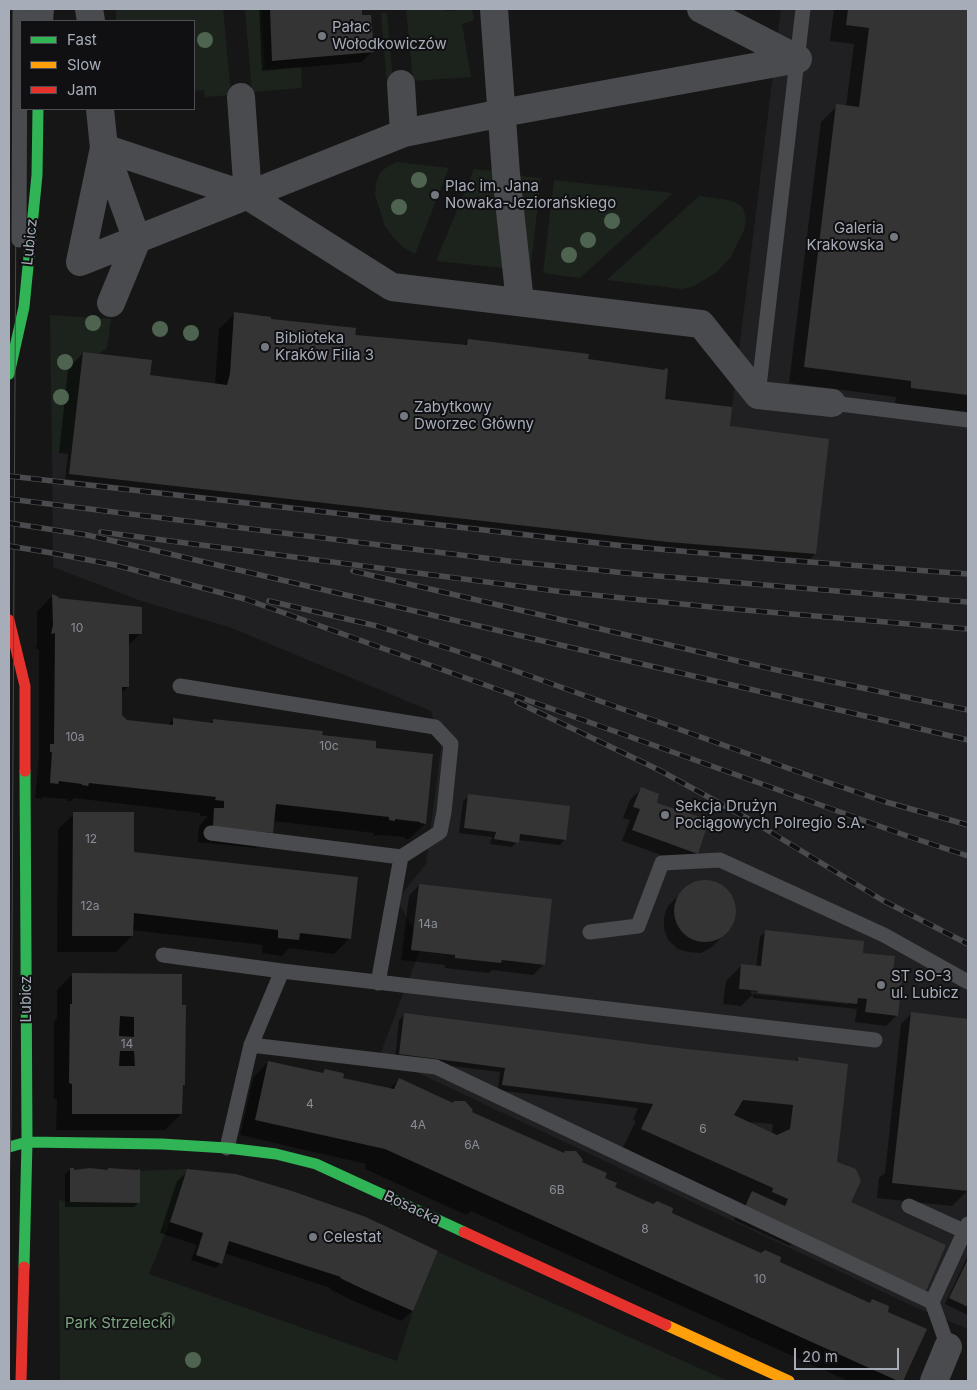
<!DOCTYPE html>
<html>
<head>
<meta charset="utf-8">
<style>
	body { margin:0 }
	#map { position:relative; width:977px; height:1390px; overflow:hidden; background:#161616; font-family:Inter,sans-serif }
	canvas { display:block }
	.frame { position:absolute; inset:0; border:10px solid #a6acb8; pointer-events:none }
	.legend { position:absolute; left:20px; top:20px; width:175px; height:90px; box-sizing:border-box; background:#101012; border:1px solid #4c4e54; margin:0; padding:6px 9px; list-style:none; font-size:15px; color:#a6acb8 }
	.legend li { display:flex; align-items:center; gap:10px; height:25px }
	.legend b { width:25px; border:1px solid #4c4e54 }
	.scale { position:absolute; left:794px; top:1348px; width:105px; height:22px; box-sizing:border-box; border:2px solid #a6acb8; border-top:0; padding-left:6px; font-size:15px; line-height:18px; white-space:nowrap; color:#a6acb8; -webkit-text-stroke:4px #101012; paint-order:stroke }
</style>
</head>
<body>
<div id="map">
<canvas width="977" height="1390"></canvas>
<div class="frame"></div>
<ul class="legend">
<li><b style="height:6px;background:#30b455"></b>Fast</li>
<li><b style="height:6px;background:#ff9f0a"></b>Slow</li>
<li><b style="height:6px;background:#e5322d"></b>Jam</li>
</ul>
<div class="scale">20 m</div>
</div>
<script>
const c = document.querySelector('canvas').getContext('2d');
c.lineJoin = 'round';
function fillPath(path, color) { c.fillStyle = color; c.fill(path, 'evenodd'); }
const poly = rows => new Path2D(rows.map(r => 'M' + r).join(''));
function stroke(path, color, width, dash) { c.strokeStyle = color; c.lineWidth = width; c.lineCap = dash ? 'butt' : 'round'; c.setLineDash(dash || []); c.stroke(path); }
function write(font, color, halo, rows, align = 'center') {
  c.font = font + ' Inter,sans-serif'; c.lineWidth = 4; c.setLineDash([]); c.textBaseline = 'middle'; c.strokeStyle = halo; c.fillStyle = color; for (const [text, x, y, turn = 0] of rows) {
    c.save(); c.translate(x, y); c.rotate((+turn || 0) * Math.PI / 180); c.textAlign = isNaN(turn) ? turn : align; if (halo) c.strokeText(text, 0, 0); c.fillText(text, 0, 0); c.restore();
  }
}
fillPath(poly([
	[781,9,968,9,968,1329,915,1307,380,1055,422,944,397,900,426,864,441,748,431,711,229,627,141,601,53,567,52,453,58,453,83,352,152,360,150,376,227,385,230,373,234,312,271,319,356,328,356,335,466,345,468,339,589,354,588,359,664,370,665,368,668,369,665,399,732,407]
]), '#202022');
fillPath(poly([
	[116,9,223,9,231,95,205,97,204,90,194,91,194,21,116,21],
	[245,9,261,9,265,69,301,67,302,88,252,92],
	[406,9,437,9,448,11,469,9,472,10,474,18,472,21,462,24,471,77,413,81],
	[381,13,387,13,393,82,387,83],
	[397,162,449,168,415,254,403,247,393,237,385,226,375,195,376,183,380,173,388,166],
	[474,169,500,172,512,269,436,261],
	[513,175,541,178,530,272],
	[554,180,673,193,580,278,543,273],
	[699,196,728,200,735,202,743,208,746,218,744,230,730,258,717,272,692,287,681,289,607,280],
	[50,315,111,319,107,348,99,354,83,352,73,443,70,448,58,453,52,453],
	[187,1169,170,1222,149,1274,397,1361,413,1311,438,1252,728,1381,60,1381,59,1200,70,1202,140,1203,140,1171]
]), '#1c231d');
fillPath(poly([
	[259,9,361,9,361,17,372,51,362,62,262,71],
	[834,9,968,9,968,412,895,404,896,397,789,383,821,122,837,106,846,107,854,44,830,41],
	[235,314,354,336,463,346,468,341,587,360,664,371,665,370,663,400,729,427,815,554,810,559,662,547,65,479,68,454,59,453,68,369,83,353,149,377,215,385,219,329],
	[52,596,140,634,128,646,128,687,121,693,121,716,127,721,168,725,173,719,210,724,214,720,321,736,375,749,425,824,409,839,405,839,405,837,380,835,374,836,374,833,273,821,272,833,256,848,198,842,199,826,208,816,200,816,200,813,74,798,71,801,67,801,67,799,43,797,41,799,35,798,39,757,39,649,36,649,37,642,37,612],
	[641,789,697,853,686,864,622,841,630,820,623,818,630,800],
	[469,796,565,839,560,845,518,840,512,847,490,844,492,837,459,833,463,801],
	[74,814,133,853,350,938,334,954,289,948,282,956,262,953,263,945,132,930,132,936,116,952,57,952,58,829],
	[701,881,714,882,727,890,734,902,735,915,732,926,712,947,701,953,688,952,678,949,668,940,664,929,664,917,668,906,688,886],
	[419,885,544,964,533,975,492,970,489,973,445,968,445,965,401,960,409,896],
	[765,932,861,956,892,972,897,1015,886,1026,855,1022,857,1009,753,998,753,994,848,1004,848,1002,751,991,751,994,753,994,741,1006,723,1004,726,981,742,965,756,967,760,937],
	[73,974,181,975,184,1085,182,1087,181,1114,165,1130,56,1130,57,1099,54,1099,54,1021,57,1018,57,990],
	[911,1014,968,1020,968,1190,952,1206,877,1198,879,1178,885,1173,901,1024],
	[404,1015,678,1049,795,1062,798,1058,796,1240,790,1246,734,1220,742,1203,622,1149,636,1121,633,1120,638,1108,498,1090,500,1072,395,1059,399,1020],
	[747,1122,773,1124,772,1134],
	[268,1062,389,1089,399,1080,581,1163,614,1187,925,1329,902,1381,848,1381,471,1211,466,1215,365,1169,366,1164,240,1135,253,1078],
	[71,1169,73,1171,109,1170,139,1202,134,1207,65,1207,65,1174],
	[188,1171,437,1251,412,1311,401,1321,351,1300,330,1289,331,1288,224,1253,221,1263,215,1268,191,1260,197,1245,160,1233,177,1181],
	[968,1255,968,1315,945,1304]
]), '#0007');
fillPath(poly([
	[270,9,362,9,362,15,371,15,374,52,272,61],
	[848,9,968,9,968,395,911,388,911,381,804,367,836,104,859,107,869,28,846,25],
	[234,312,271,317,271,319,356,328,355,335,467,345,468,339,589,354,588,359,665,370,665,368,668,369,665,399,732,407,730,426,829,439,816,554,668,542,69,474,83,352,152,360,150,375,227,385,230,374],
	[52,594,59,597,58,598,142,607,142,634,129,634,129,687,122,687,122,715,127,720,173,725,173,718,213,723,213,719,323,731,322,735,376,741,376,748,433,754,426,824,420,823,420,822,395,819,395,821,389,820,389,817,276,804,273,833,213,827,214,808,224,808,224,801,215,800,216,797,89,783,88,786,82,785,82,784,59,781,58,784,50,783,52,752,50,752,50,744,54,744,55,633,51,634,53,625],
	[641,787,659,794,657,803,709,820,698,854,632,830,640,809,633,807],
	[468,794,570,806,566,840,520,834,519,843,494,839,496,832,464,828],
	[73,812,134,812,134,852,358,877,351,939,300,933,299,940,278,938,278,930,134,913,133,936,72,936],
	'674 911a31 31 0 1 1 62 0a31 31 0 1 1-62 0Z',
	[419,884,552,899,545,965,502,960,501,963,455,958,455,955,411,950],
	[765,930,864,941,863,953,895,956,893,971,903,972,898,1016,865,1012,867,999,858,998,857,1004,757,993,758,991,739,989,741,964,761,966],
	[72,973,182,974,182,1005,186,1005,185,1085,183,1085,182,1114,72,1114,72,1084,69,1083,70,1004,72,1004],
	[120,1016,134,1017,134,1037,119,1036],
	[120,1051,134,1051,135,1066,119,1066],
	[911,1012,968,1019,968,1191,892,1183],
	[404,1013,678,1048,798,1061,798,1057,848,1064,837,1162,856,1169,861,1181,851,1202,946,1245,926,1291,744,1209,752,1191,785,1206,788,1199,772,1192,773,1188,641,1129,653,1104,502,1085,505,1068,399,1054],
	[743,1100,793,1105,790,1129,777,1135,734,1115],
	[268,1061,323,1073,325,1069,343,1073,344,1075,343,1078,394,1089,399,1078,453,1103,454,1101,465,1101,473,1110,472,1112,564,1153,565,1151,576,1151,583,1160,582,1162,607,1173,605,1178,617,1183,615,1187,653,1204,657,1201,673,1208,672,1213,761,1253,765,1250,781,1257,780,1262,870,1303,872,1299,889,1306,888,1312,927,1329,903,1381,898,1381,385,1149,255,1120],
	[70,1168,74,1168,74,1170,90,1168,108,1170,108,1168,137,1170,140,1169,140,1203,70,1202],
	[187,1169,236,1174,292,1191,366,1217,438,1251,413,1311,363,1289,340,1278,341,1277,229,1241,222,1264,196,1255,203,1233,170,1222],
	[968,1259,968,1307,949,1298]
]), '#343435');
stroke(poly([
	[19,240,20,9],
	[758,395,803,9],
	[832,403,968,420],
	[180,686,435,727,451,744,444,812,440,832,401,857,378,983],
	[211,833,401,857],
	[590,932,638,926,662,863,720,860,884,935,968,982],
	[163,955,282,971],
	[251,1045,436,1067,932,1302],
	[227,1148,251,1045,282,971,875,1040],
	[909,1206,968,1233],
	[948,1347,932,1302,968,1224]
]), '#4a4b4f', 15);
stroke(poly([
	[89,9,91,21],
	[494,9,506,174,520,302],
	[701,9,798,59],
	[39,21,40,9],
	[401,84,404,133],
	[241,97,248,196],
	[80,262,404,133,502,113,798,59],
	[80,262,104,148,100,109],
	[111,303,137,240,104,148,248,196,392,287,701,324,758,395,832,403],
	[934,1381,948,1347]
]), '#4a4b4f', 28);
stroke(poly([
	[9,374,24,307,37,175,38,109],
	[9,1147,27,1142,162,1144,227,1148,276,1154,316,1164,464,1232],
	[24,1267,27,1142,25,771]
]), '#30b455', 11);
stroke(poly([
	[666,1325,789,1381]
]), '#ff9f0a', 11);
stroke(poly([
	[9,620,25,686,25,771],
	[464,1232,666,1325],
	[21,1381,24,1267]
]), '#e5322d', 11);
stroke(poly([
	[9,1195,11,1123,17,9]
]), '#4a4b4e', 1);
const rail = poly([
	[9,476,624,546,770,559,968,574],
	[9,499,517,562,646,575,968,602],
	[9,523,87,535,140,547,968,740],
	[101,532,564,592,721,608,968,629],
	[9,546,52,553,115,565,245,599,910,837,968,856],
	[353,571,772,669,968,710],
	[269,601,377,626,485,660,824,781,886,802,968,825],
	[517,702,659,770,754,822,882,900,968,944]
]);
stroke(rail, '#4a4b4e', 5.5);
stroke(rail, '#101012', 4, [11]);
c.fillStyle = '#4e6450';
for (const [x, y] of [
	[205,40],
	[419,180],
	[399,207],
	[612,221],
	[588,240],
	[569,255],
	[93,323],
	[160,329],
	[191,333],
	[65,362],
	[61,397],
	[167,1320],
	[193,1360]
]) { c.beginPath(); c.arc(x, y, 8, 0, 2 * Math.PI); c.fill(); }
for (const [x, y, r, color] of [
	[322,36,5,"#74787f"],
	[435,195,5,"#74787f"],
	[894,237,5,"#74787f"],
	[265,347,5,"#74787f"],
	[404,416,5,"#74787f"],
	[665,815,5,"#74787f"],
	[881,985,5,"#74787f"],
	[313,1237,5,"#74787f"]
]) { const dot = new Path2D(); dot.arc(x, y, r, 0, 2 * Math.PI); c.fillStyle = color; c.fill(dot); stroke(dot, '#101012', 2); }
write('12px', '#8a8e97', null, [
	["10",77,628],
	["10a",75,737],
	["10c",329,746],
	["12",91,839],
	["12a",90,906],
	["14a",428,924],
	["14",127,1044],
	["4",310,1104],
	["4A",418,1125],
	["6",703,1129],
	["6A",472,1145],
	["6B",557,1190],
	["8",645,1229],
	["10",760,1279]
]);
write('15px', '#a6acb8', '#101012', [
	["Pałac",332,27],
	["Wołodkowiczów",332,44],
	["Plac im. Jana",445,186],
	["Nowaka-Jeziorańskiego",445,203],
	["Galeria",884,228,"right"],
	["Krakowska",884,245,"right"],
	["Biblioteka",275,338],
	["Kraków Filia 3",275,355],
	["Zabytkowy",414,407],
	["Dworzec Główny",414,424],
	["Sekcja Drużyn",675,806],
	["Pociągowych Polregio S.A.",675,823],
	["ST SO-3",891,976],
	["ul. Lubicz",891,993],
	["Celestat",323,1237]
], 'left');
write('15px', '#a6acb8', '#101012', [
	["Lubicz",30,242,-84],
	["Lubicz",26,999,-90],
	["Bosacka",412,1208,25]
]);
write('15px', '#7ca47f', '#101012', [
	["Park Strzelecki",118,1323]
]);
</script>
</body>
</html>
